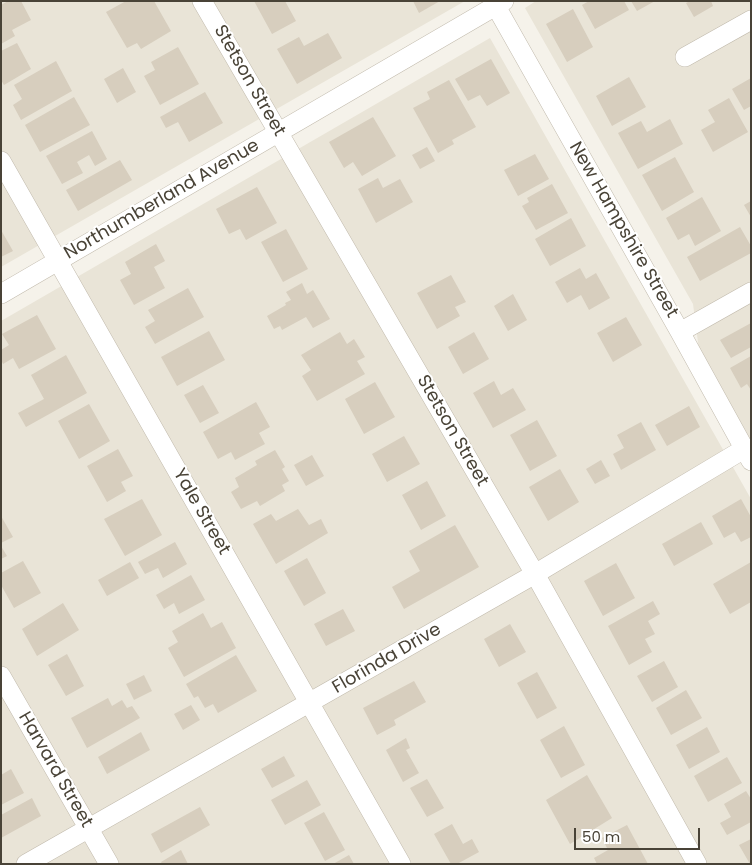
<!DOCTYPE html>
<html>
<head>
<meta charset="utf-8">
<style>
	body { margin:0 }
	#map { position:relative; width:752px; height:865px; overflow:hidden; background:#f5f2ea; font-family:Poppins,sans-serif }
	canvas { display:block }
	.frame { position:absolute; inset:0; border:2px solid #494337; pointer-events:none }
	.scale { position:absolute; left:574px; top:828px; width:126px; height:22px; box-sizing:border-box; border:2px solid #494337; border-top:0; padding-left:6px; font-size:15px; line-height:18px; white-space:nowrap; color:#494337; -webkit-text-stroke:4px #fff; paint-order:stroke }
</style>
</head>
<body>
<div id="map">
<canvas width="752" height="865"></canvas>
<div class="frame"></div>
<div class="scale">50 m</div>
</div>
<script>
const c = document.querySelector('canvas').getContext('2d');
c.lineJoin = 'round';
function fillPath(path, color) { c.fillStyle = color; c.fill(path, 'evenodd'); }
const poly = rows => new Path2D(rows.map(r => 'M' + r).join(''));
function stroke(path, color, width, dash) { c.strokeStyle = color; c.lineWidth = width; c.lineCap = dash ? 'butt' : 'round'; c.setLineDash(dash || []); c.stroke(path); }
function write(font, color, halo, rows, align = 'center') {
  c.font = font + ' Poppins,sans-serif'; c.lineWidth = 4; c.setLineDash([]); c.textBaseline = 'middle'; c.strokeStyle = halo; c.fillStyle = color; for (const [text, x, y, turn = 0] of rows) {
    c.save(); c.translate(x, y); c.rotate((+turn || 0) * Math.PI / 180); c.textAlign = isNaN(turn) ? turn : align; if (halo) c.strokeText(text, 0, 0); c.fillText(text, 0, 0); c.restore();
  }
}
fillPath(poly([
	[1,1,465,1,1,267],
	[536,1,751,1,751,442,699,350,693,304,525,8],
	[490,38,751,499,751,864,1,864,1,321]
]), '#e9e4d7');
fillPath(poly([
	[8,1,21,1,31,20,12,30,15,36,1,44,1,5],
	[126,1,154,1,171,31,141,49,137,43,127,48,106,12],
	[254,1,285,1,296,21,272,34],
	[413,1,440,1,419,13],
	[589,1,624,1,629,10,595,29,582,5],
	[631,1,655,1,637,11],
	[690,1,711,1,713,6,694,17,686,3],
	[573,9,593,47,567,62,546,24],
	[328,33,342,58,297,84,277,49,299,37,304,46],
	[17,43,31,69,4,85,1,80,1,51],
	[178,47,199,84,160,105,144,76,155,70,151,62],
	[491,59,510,93,487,106,480,95,468,101,455,79],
	[56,61,72,91,21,120,13,105,22,99,14,85],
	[123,68,136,92,117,103,104,79],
	[629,77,646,107,612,126,596,96],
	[751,78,751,106,744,110,732,89],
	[449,80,476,127,452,140,454,144,438,153,413,108,430,99,427,92],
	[205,92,223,123,189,142,178,122,166,128,160,117],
	[74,97,90,125,40,152,25,125],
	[729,98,748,132,713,152,701,130,715,122,708,110],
	[373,117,396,156,362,176,353,162,344,168,329,142],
	[670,119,683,144,638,169,618,133,641,121,647,132],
	[92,131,107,159,95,166,89,155,77,162,83,173,62,184,46,156],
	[427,147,435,161,420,169,412,155],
	[535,154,549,179,518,196,504,170],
	[675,157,694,192,662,211,642,175],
	[120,160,132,180,78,211,66,190],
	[378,178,383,188,400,179,413,202,376,223,358,189],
	[552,184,568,213,536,230,522,206,529,202,527,198],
	[257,187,277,223,246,240,240,229,229,234,216,209],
	[702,197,721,231,695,246,689,234,678,240,666,218],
	[751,201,751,217,744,205],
	[571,218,586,246,550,266,535,239],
	[740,227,751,246,751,253,700,281,687,257],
	[286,229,308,269,283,282,261,242],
	[1,230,13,251,1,257],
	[156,244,165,261,154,267,165,288,134,305,120,280,131,274,125,262],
	[580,268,586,279,596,273,610,298,589,310,581,295,567,303,555,282],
	[451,275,466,302,455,307,460,316,437,329,417,293],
	[302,283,307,294,313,290,330,319,313,328,306,317,282,330,280,326,274,329,267,316,286,305,285,303,291,300,286,292],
	[188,288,204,317,155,344,145,327,155,321,148,310],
	[513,294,527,320,508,331,494,306],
	[37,315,56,349,19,369,13,358,3,364,1,360,1,350,9,345,2,334],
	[626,317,642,345,613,362,597,333],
	[751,323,751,347,731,358,720,340],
	[209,331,225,360,177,386,161,357],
	[340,332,347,344,354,339,365,357,357,361,365,374,317,401,302,376,311,370,301,355],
	[474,332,489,359,463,374,448,347],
	[66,355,87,393,26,427,18,413,44,399,31,375],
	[751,356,751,390,747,384,741,388,730,368],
	[494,381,501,395,513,388,526,410,493,428,473,393],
	[375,382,395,417,364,434,345,399],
	[203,385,219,413,200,423,184,395],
	[256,402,270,427,259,433,265,444,235,460,231,452,218,459,203,432],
	[89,404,110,441,79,459,58,421],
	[689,406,700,427,667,446,655,425],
	[537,420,557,456,530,471,510,435],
	[641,422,656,450,621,470,613,454,624,448,617,435],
	[404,436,420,464,387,482,372,454],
	[118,449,133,476,121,482,126,491,107,502,87,466],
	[275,450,285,467,282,469,289,481,282,485,285,491,260,506,257,501,241,509,231,492,239,487,235,478,257,465,255,461],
	[312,455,324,476,306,486,294,465],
	[601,460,610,476,595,484,586,469],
	[560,469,579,502,548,521,529,487],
	[427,481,446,516,421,530,402,495],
	[142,499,162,535,125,556,104,519],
	[741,499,751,517,751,537,741,542,735,532,724,538,712,516],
	[298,509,309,525,321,519,328,533,276,564,253,524,271,514,276,521],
	[1,516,13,537,1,543],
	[701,522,713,544,674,566,662,544],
	[455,525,479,567,404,609,392,587,420,571,409,551],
	[175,542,187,564,163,578,158,568,145,574,138,562],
	[1,546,7,556,1,559],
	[307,558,326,593,304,606,284,571],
	[23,561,41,593,14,608,1,585,1,573],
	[130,562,139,578,107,596,98,580],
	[751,562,751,602,730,614,713,584],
	[616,563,635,598,603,616,584,581],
	[191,575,205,600,179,614,174,603,164,609,156,595],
	[653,601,660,614,648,621,655,634,645,639,652,652,629,665,608,626],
	[63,603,79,630,37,656,22,629],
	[343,609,355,631,326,646,314,624],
	[203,613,211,628,222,622,236,648,184,677,168,648,178,642,172,631],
	[510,624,526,652,499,667,484,639],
	[67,654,84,686,66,696,48,665],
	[236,655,257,691,218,713,213,704,205,708,198,696,194,698,186,684],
	[664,661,678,687,652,702,637,676],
	[537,672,557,708,537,719,517,683],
	[144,675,152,691,134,700,126,684],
	[414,681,426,702,394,720,396,725,377,735,363,708],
	[686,690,702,718,671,735,656,708],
	[108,698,112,706,122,700,127,708,132,706,140,718,87,748,71,718],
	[191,705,200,720,183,730,174,714],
	[564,726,585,765,561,778,540,740],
	[707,727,720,752,689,769,676,745],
	[141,732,150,750,107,774,98,757],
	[406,738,410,748,406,750,419,773,403,782,386,750],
	[284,756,295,776,272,788,261,769],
	[727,757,742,783,708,802,694,776],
	[11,769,24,793,1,805,1,775],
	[587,775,612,818,570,844,546,800],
	[427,779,444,808,427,817,410,788],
	[307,780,321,805,285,825,271,800],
	[746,791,751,799,751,822,727,835,720,823,731,817,724,804],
	[32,798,41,816,1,838,1,815],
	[200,807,210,825,161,853,151,834],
	[324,812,345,850,325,861,304,823],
	[452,824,463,844,472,839,479,852,457,864,451,864,434,834],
	[627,825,648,864,597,864,594,858,608,850,602,838],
	[751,839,751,864,750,864,739,845],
	[181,850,188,864,162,864,161,862],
	[349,855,354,864,333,864]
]), '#d7cebe');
const minor = poly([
	[202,1,535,574,697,864],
	[493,1,680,332,751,461],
	[685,57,751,20],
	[1,161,401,864],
	[1,294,504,1],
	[680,332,751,292],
	[1,676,109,864],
	[26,864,535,574,744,449]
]);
stroke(minor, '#c1baac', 20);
stroke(minor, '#fff', 19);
write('18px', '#494337', '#fff', [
	["Stetson Street",249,81,60],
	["Northumberland Avenue",162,200,-30],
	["New Hampshire Street",623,230,60],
	["Stetson Street",452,431,60],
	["Yale Street",201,512,60],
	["Florinda Drive",387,659,-30],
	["Harvard Street",55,770,60]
]);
</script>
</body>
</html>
